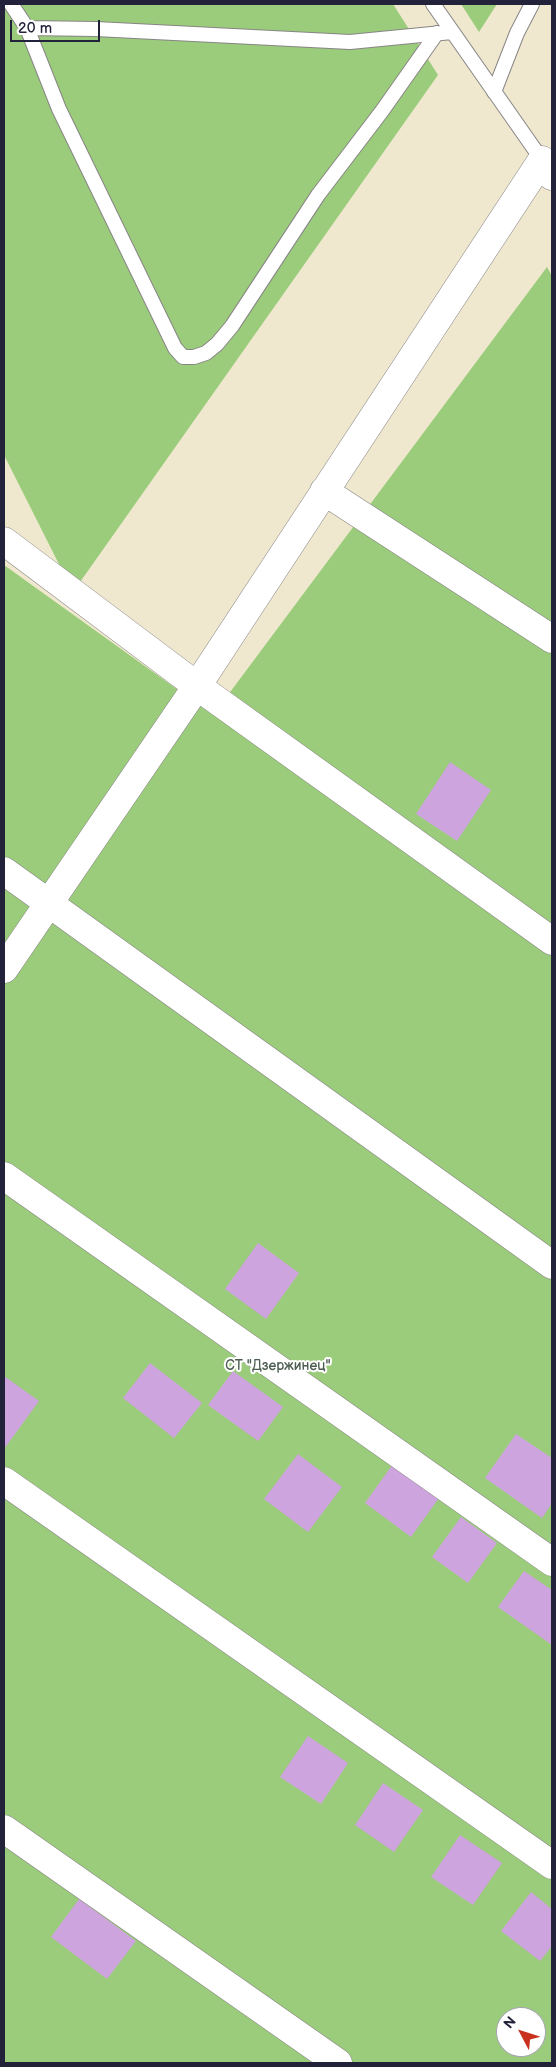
<!DOCTYPE html>
<html>
<head>
<meta charset="utf-8">
<style>
	body { margin:0 }
	#map { position:relative; width:556px; height:2067px; overflow:hidden; background:#efe8cf; font-family:"Balsamiq Sans",sans-serif }
	canvas { display:block }
	.frame { position:absolute; inset:0; border:5px solid #22223b; pointer-events:none }
	.north { position:absolute; left:496px; top:2007px; width:50px; height:50px; box-sizing:border-box; background:#fff; border:1px solid #a7a7b1; border-radius:50%; rotate:310deg; font-size:14px; font-weight:700; line-height:20px; text-align:center; color:#22223b }
	.north::after { content:''; display:block; margin:auto; width:18px; height:22px; background:#c8321e; clip-path:polygon(50% 0,100% 100%,50% 72%,0 100%) }
	.scale { position:absolute; left:10px; top:20px; width:90px; height:22px; box-sizing:border-box; border:2px solid #22223b; border-top:0; padding-left:6px; font-size:15px; line-height:18px; white-space:nowrap; color:#22223b; -webkit-text-stroke:4px #fff; paint-order:stroke }
</style>
</head>
<body>
<div id="map">
<canvas width="556" height="2067"></canvas>
<div class="frame"></div>
<div class="north">N</div>
<div class="scale">20 m</div>
</div>
<script>
const c = document.querySelector('canvas').getContext('2d');
c.lineJoin = 'round';
function fillPath(path, color) { c.fillStyle = color; c.fill(path, 'evenodd'); }
const poly = rows => new Path2D(rows.map(r => 'M' + r).join(''));
function stroke(path, color, width, dash) { c.strokeStyle = color; c.lineWidth = width; c.lineCap = dash ? 'butt' : 'round'; c.setLineDash(dash || []); c.stroke(path); }
function write(font, color, halo, rows, align = 'center') {
  c.font = font + ' "Balsamiq Sans",sans-serif'; c.lineWidth = 4; c.setLineDash([]); c.textBaseline = 'middle'; c.strokeStyle = halo; c.fillStyle = color; for (const [text, x, y, turn = 0] of rows) {
    c.save(); c.translate(x, y); c.rotate((+turn || 0) * Math.PI / 180); c.textAlign = isNaN(turn) ? turn : align; if (halo) c.strokeText(text, 0, 0); c.fillText(text, 0, 0); c.restore();
  }
}
fillPath(poly([
	[4,4,393,4,438,75,73,592,4,455],
	[461,4,497,4,479,32],
	[547,267,552,276,552,2063,4,2063,4,565,213,715],
	[506,2017,536,2017,536,2047,506,2047]
]), '#9bcc7b');
fillPath(poly([
	[450,762,491,790,457,841,416,814],
	[258,1243,299,1273,266,1319,225,1289],
	[150,1363,202,1403,174,1438,123,1398],
	[233,1371,283,1407,258,1441,208,1405],
	[4,1376,39,1401,4,1449],
	[516,1434,552,1458,552,1503,542,1518,485,1478],
	[298,1454,342,1487,308,1532,264,1499],
	[393,1464,439,1498,411,1537,365,1503],
	[461,1517,497,1543,468,1583,432,1557],
	[524,1571,552,1590,552,1645,498,1607],
	[308,1736,348,1763,321,1804,280,1777],
	[383,1783,423,1810,394,1852,355,1825],
	[460,1835,502,1863,473,1905,431,1877],
	[531,1892,552,1909,552,1946,540,1961,501,1931],
	[79,1899,136,1941,107,1979,51,1937]
]), '#cea4de');
const lane = poly([
	[11,4,27,28,96,29,350,42,452,32],
	[433,4,542,160],
	[27,28,59,109,175,348,183,357,194,357,206,353,217,344,232,326,318,195,382,111,437,33],
	[494,92,517,33,532,4]
]);
const street = poly([
	[324,491,552,639],
	[4,541,197,686,552,941],
	[4,871,552,1265],
	[4,969,197,686,542,160,552,176],
	[4,1176,552,1562],
	[4,1481,552,1865],
	[4,1829,338,2063]
]);
stroke(lane, '#888585', 16);
stroke(street, '#888585', 29);
stroke(lane, '#fff', 14);
stroke(street, '#fff', 28);
write('14px', '#4c5e51', '#fff', [
	["СТ \"Дзержинец\"",278,1366]
]);
</script>
</body>
</html>
